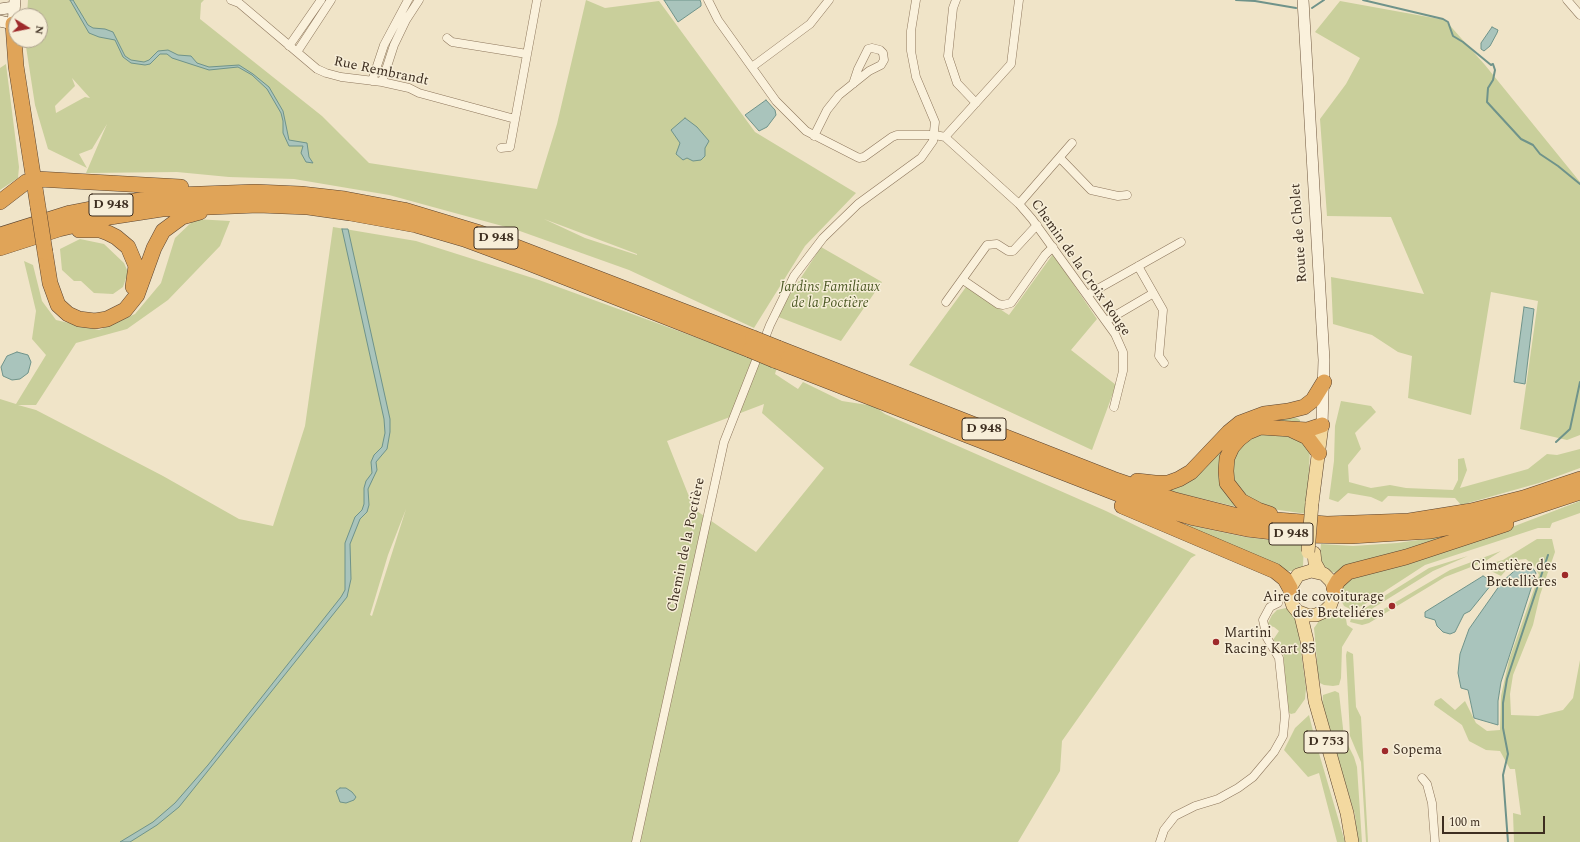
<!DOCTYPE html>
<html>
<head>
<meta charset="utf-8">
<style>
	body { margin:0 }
	#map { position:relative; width:1580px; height:842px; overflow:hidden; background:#f0e4c8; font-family:Spectral,serif }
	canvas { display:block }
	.north { position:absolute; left:8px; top:8px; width:40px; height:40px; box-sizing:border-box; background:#f7eed8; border:1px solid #ada18e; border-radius:50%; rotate:100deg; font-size:11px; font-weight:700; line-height:16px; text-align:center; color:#3d2e20 }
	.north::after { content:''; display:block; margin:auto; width:14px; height:18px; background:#9e2a2b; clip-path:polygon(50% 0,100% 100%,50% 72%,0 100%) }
	.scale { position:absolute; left:1442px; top:816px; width:103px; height:18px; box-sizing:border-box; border:2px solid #3d2e20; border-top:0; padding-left:5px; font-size:12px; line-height:14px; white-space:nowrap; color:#3d2e20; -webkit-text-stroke:3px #f7eed8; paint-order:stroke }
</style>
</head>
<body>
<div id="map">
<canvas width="1580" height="842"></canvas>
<div class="north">N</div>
<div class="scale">100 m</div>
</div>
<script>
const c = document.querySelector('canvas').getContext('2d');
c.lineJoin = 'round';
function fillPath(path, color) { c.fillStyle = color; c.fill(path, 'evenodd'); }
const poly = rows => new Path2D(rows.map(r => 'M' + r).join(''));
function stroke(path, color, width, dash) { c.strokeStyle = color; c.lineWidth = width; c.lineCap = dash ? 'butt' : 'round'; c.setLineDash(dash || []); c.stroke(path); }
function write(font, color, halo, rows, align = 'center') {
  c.font = font + ' Spectral,serif'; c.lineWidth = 3; c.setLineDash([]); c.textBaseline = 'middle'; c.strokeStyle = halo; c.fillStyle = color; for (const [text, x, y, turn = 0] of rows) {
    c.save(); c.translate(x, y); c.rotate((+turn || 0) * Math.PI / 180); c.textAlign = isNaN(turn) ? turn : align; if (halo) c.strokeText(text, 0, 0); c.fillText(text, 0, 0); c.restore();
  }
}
fillPath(poly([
	[28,0,204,0,201,3,200,19,322,116,369,163,537,189,557,124,586,0,605,8,659,1,755,132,856,193,805,246,754,328,629,270,517,230,389,195,294,179,229,177,177,172,86,173,107,124,92,149,79,154,87,168,48,149,35,105,25,40,40,40,40,16,27,16],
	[72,78,90,98,85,97,56,113,55,106,75,86],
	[544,219,637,254,637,255,585,238],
	[1340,1,1445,20,1485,65,1580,182,1580,435,1567,440,1520,429,1538,301,1491,292,1471,415,1408,398,1412,356,1398,352,1372,335,1333,324,1331,277,1424,294,1391,217,1327,216,1320,119,1346,84,1360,58,1315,32],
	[6,64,19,167,18,178,0,190,0,68],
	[195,219,230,221,220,246,168,300,127,329,76,343,36,405,18,405,36,410,163,476,239,519,273,526,305,426,333,227,416,241,539,280,777,367,775,374,798,389,803,382,842,401,874,406,885,414,1106,511,1196,555,1191,558,1062,741,1060,771,1018,842,0,842,0,399,16,404,46,355,32,339,36,311,24,261,33,265,42,301,56,320,99,330,135,314,161,283,175,238],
	[764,404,762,413,824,468,756,552,694,509,667,441],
	[406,509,372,616,370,615,388,555],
	[80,239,104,244,124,263,128,272,123,287,113,294,94,293,81,281,74,281,62,270,60,249],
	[821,247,882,282,841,341,776,316],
	[1053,254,1097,319,1071,350,1116,385,1092,450,909,365,966,287,1009,315],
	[1341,401,1371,406,1376,412,1355,433,1361,449,1348,465,1349,482,1371,488,1390,485,1406,488,1453,490,1458,480,1458,459,1464,458,1467,470,1460,488,1528,469,1547,454,1557,455,1580,449,1580,468,1539,483,1461,505,1455,498,1388,496,1382,502,1371,497,1348,493,1338,502,1329,499,1334,461,1335,426],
	[1280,416,1297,418,1300,420,1300,424,1264,422,1251,426,1235,437,1227,454,1224,467,1227,485,1241,504,1250,510,1153,487,1174,485,1188,480,1238,430,1249,423],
	[1275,432,1300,438,1310,448,1307,514,1265,508,1250,500,1234,480,1232,467,1235,454,1246,440,1258,433],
	[1580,501,1580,513,1552,523,1550,528,1538,528,1425,565,1362,606,1350,609,1344,606,1340,598,1339,590,1349,578,1486,537],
	[1169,521,1245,537,1304,544,1303,566,1296,571,1285,571],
	[1461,534,1338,574,1330,571,1319,562,1321,544,1353,546,1397,543],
	[1537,539,1552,539,1555,552,1540,595,1533,625,1513,675,1510,694,1511,715,1538,716,1563,710,1573,698,1580,660,1580,842,1514,842,1513,813,1521,815,1515,769,1510,769,1500,751,1486,750,1469,741,1462,725,1434,705,1435,701,1441,698,1455,710,1465,701,1476,723,1487,731,1500,730,1501,696,1509,660,1539,575,1535,567,1526,559,1515,560,1501,576,1491,571,1489,564,1503,560],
	[1501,551,1484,562,1445,577,1369,623,1362,625,1350,622,1351,619,1362,620,1372,616,1450,570],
	[1468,556,1433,571,1365,613,1354,613,1362,610,1429,568],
	[1286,608,1290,610,1297,622,1306,688,1305,699,1295,713,1291,714,1288,712,1286,698,1283,648,1273,640,1279,631,1274,627,1267,625,1272,615,1277,610],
	[1330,616,1340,616,1346,619,1347,625,1353,629,1342,647,1341,678,1339,685,1333,686,1324,685,1320,683,1315,662,1317,661,1314,628,1319,621],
	[1347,651,1353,654,1356,707,1361,717,1368,842,1366,842,1361,762,1350,736,1346,655],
	[1335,691,1339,693,1344,737,1354,757,1357,767,1362,842,1357,842,1355,815,1322,706,1323,695],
	[1309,715,1316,743,1345,842,1337,842,1319,773,1308,777,1284,750,1295,728]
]), '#c9cf9b');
const water = poly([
	[70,0,73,0,88,25,93,28,105,29,113,32,125,56,131,60,144,62,149,60,158,51,168,50,178,55,191,56,197,63,209,67,239,65,253,74,269,87,283,111,289,140,307,143,309,157,313,163,306,162,301,153,303,146,289,146,283,133,283,121,281,113,267,89,252,75,238,67,209,70,172,58,167,54,160,54,150,64,145,65,131,63,123,57,115,40,99,37,89,33,70,0],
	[664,0,700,0,701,3,701,6,678,22,664,0],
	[1492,27,1498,30,1497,33,1490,46,1484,51,1481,49,1481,43,1492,27],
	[766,100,775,110,776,115,767,127,759,131,745,115,766,100],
	[685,118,697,127,709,141,705,148,705,156,701,160,693,161,687,158,683,160,676,154,680,143,671,130,685,118],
	[342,229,348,229,390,419,390,432,387,449,376,462,377,470,368,489,369,505,367,512,360,519,350,544,351,579,347,597,179,807,157,825,130,842,120,842,153,822,175,803,208,765,341,597,345,590,345,543,355,517,362,510,364,504,364,488,366,481,372,473,371,462,374,455,382,447,385,433,384,419,342,229],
	[1524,307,1534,309,1525,384,1514,382,1524,307],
	[17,352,28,355,31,362,28,373,20,379,12,380,3,376,1,367,7,356,17,352],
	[1522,564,1532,567,1536,573,1501,682,1498,701,1498,725,1474,718,1468,690,1461,688,1458,673,1460,654,1469,629,1502,582,1522,564],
	[1483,576,1490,580,1491,585,1470,611,1464,614,1455,632,1450,634,1443,632,1437,626,1435,620,1425,617,1425,612,1483,576],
	[340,788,346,788,352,792,356,797,354,800,346,803,340,802,336,791,340,788]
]);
fillPath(water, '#a9c4bc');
stroke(water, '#6f938a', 1);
stroke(poly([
	[1236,0,1255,1,1296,8],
	[1363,0,1443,19,1448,22,1453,36,1463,42,1491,65,1493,64,1495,70,1493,80,1488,88,1487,102,1521,139,1533,145,1540,154,1558,166,1580,184],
	[1312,8,1324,0],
	[1556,442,1570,429,1580,382],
	[1508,842,1503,775,1508,754,1503,728,1503,703,1507,679,1548,555]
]), '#6f938a', 2);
const street = poly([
	[231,0,239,3,317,69,326,73,341,77,382,82,409,88,419,93,515,119],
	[708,0,718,20,776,101,806,131,859,158,864,157,892,137,897,135,935,135,945,137,1019,204,1032,219,1115,334,1123,352,1123,371,1114,407],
	[956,0,953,8,948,56,957,83,976,103],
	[1567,0,1580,15],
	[447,38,452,42,527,54],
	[289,46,321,0],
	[297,52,331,0],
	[752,67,810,24,829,0],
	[372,81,384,45,408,0],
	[382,82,394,45,406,20,419,0],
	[814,136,827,110,839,95,869,71,881,65,884,60,883,53,880,50,872,48,868,49,858,69,853,84],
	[945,137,1011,64,1019,0],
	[501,148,510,147,537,0],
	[1060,158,1091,190,1118,196,1127,195],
	[1019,204,1072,143],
	[1138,266,1163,310,1159,356,1164,363],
	[963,280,998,304,1003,305,1011,303,1045,255,1053,247],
	[1087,295,1181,242],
	[946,302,987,245,997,244,1008,251,1013,251,1037,225],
	[1106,321,1152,294],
	[1422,778,1427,784,1432,803,1435,842],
	[636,842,724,442,770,325,794,276,823,238,858,204,921,158,933,141,935,122,916,77,911,51,911,31,916,0],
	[1160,842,1164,830,1175,816,1195,806,1218,799,1238,788,1253,777,1274,752,1283,736,1285,716,1279,658,1267,638,1263,620,1270,607,1278,603]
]);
const secondary = poly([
	[1303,0,1324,360,1322,425],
	[0,9,14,7],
	[0,21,13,24,15,0]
]);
const primary = poly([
	[1312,503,1322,425],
	[1314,553,1315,563,1320,572],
	[1299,612,1307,615,1316,615,1325,611,1330,606,1334,595,1334,588,1331,581,1324,574,1311,571,1298,575,1290,588,1290,597,1293,606,1301,616,1307,641,1315,701,1347,813,1352,842]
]);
const highway = poly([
	[13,24,16,66,38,207],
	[0,202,26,182,37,179,181,187],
	[79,230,100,230,108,233,116,237,128,247,136,266,133,287],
	[0,235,70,213,121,203,175,195,255,192,301,194,345,199,404,210,480,233,753,338],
	[0,248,59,229,110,217,162,209,258,205,308,207,350,213,416,225,464,239,526,262,750,350],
	[45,252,50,283,58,305,68,314,79,319,95,321,107,319,125,310,137,295,154,248,163,231,182,217,200,212],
	[778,348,1113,479,1175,500,1234,515,1264,519,1327,524,1409,521,1471,511,1523,498,1580,479],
	[774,360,1139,502,1194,518,1247,529,1299,535,1351,536,1431,531,1511,515,1580,492],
	[1292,430,1307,437,1319,453],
	[1137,481,1155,483,1168,483,1179,479,1191,472,1229,432,1240,423,1264,414,1288,411,1304,407,1313,400,1324,382],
	[1122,506,1275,571,1285,579,1290,588],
	[1270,514,1258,510,1241,501,1227,483,1226,471,1227,458,1232,447,1239,439,1248,432,1260,427,1307,430,1322,425],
	[1334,588,1338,581,1348,572,1406,557,1506,524]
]);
stroke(street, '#8d765c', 9);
stroke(secondary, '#6f573f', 12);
stroke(primary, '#5b4430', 14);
stroke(highway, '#5b4430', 16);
stroke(street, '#faf1dc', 8);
stroke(secondary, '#faf1dc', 11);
stroke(primary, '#f3d9a0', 13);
stroke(highway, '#e0a458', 15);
const primaryBridge = poly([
	[1308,552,1312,503]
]);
const highwayBridge = poly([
	[38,207,45,252],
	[753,338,778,348],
	[750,350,774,360]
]);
stroke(primaryBridge, '#5b4430', 14, []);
stroke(highwayBridge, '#5b4430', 16, []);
stroke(primaryBridge, '#f3d9a0', 13);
stroke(highwayBridge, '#e0a458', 15);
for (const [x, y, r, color] of [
	[1565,575,4,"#9e2a2b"],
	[1392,606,4,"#9e2a2b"],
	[1216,642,4,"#9e2a2b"],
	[1385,751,4,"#9e2a2b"]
]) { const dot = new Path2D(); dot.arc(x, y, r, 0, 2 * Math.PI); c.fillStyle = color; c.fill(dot); stroke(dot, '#f7eed8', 1.5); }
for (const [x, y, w] of [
	[111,205,44],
	[496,238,44],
	[984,429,44],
	[1291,534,44],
	[1326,742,44]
]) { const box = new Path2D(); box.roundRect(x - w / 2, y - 11, w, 22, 3); c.fillStyle = '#f7eed8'; c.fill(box); stroke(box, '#3d2e20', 1); }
write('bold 13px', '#3d2e20', null, [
	["D 948",111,205],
	["D 948",496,238],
	["D 948",984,429],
	["D 948",1291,534],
	["D 753",1326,742]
]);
write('14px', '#3d2e20', '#f7eed8', [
	["Rue Rembrandt",381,72,12],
	["Route de Cholet",1300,233,-94],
	["Chemin de la Croix Rouge",1080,268,55],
	["Chemin de la Poctière",687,545,-78]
]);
write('italic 14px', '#4d5a26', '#f7eed8', [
	["Jardins Familiaux",830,288],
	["de la Poctière",830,304]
]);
write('14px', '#3d2e20', '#f7eed8', [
	["Cimetière des",1557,567],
	["Bretellières",1557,583],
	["Aire de covoiturage",1384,598],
	["des Breteliéres",1384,614],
	["Martini",1224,634,"left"],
	["Racing Kart 85",1224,650,"left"],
	["Sopema",1393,751,"left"]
], 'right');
</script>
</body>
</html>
